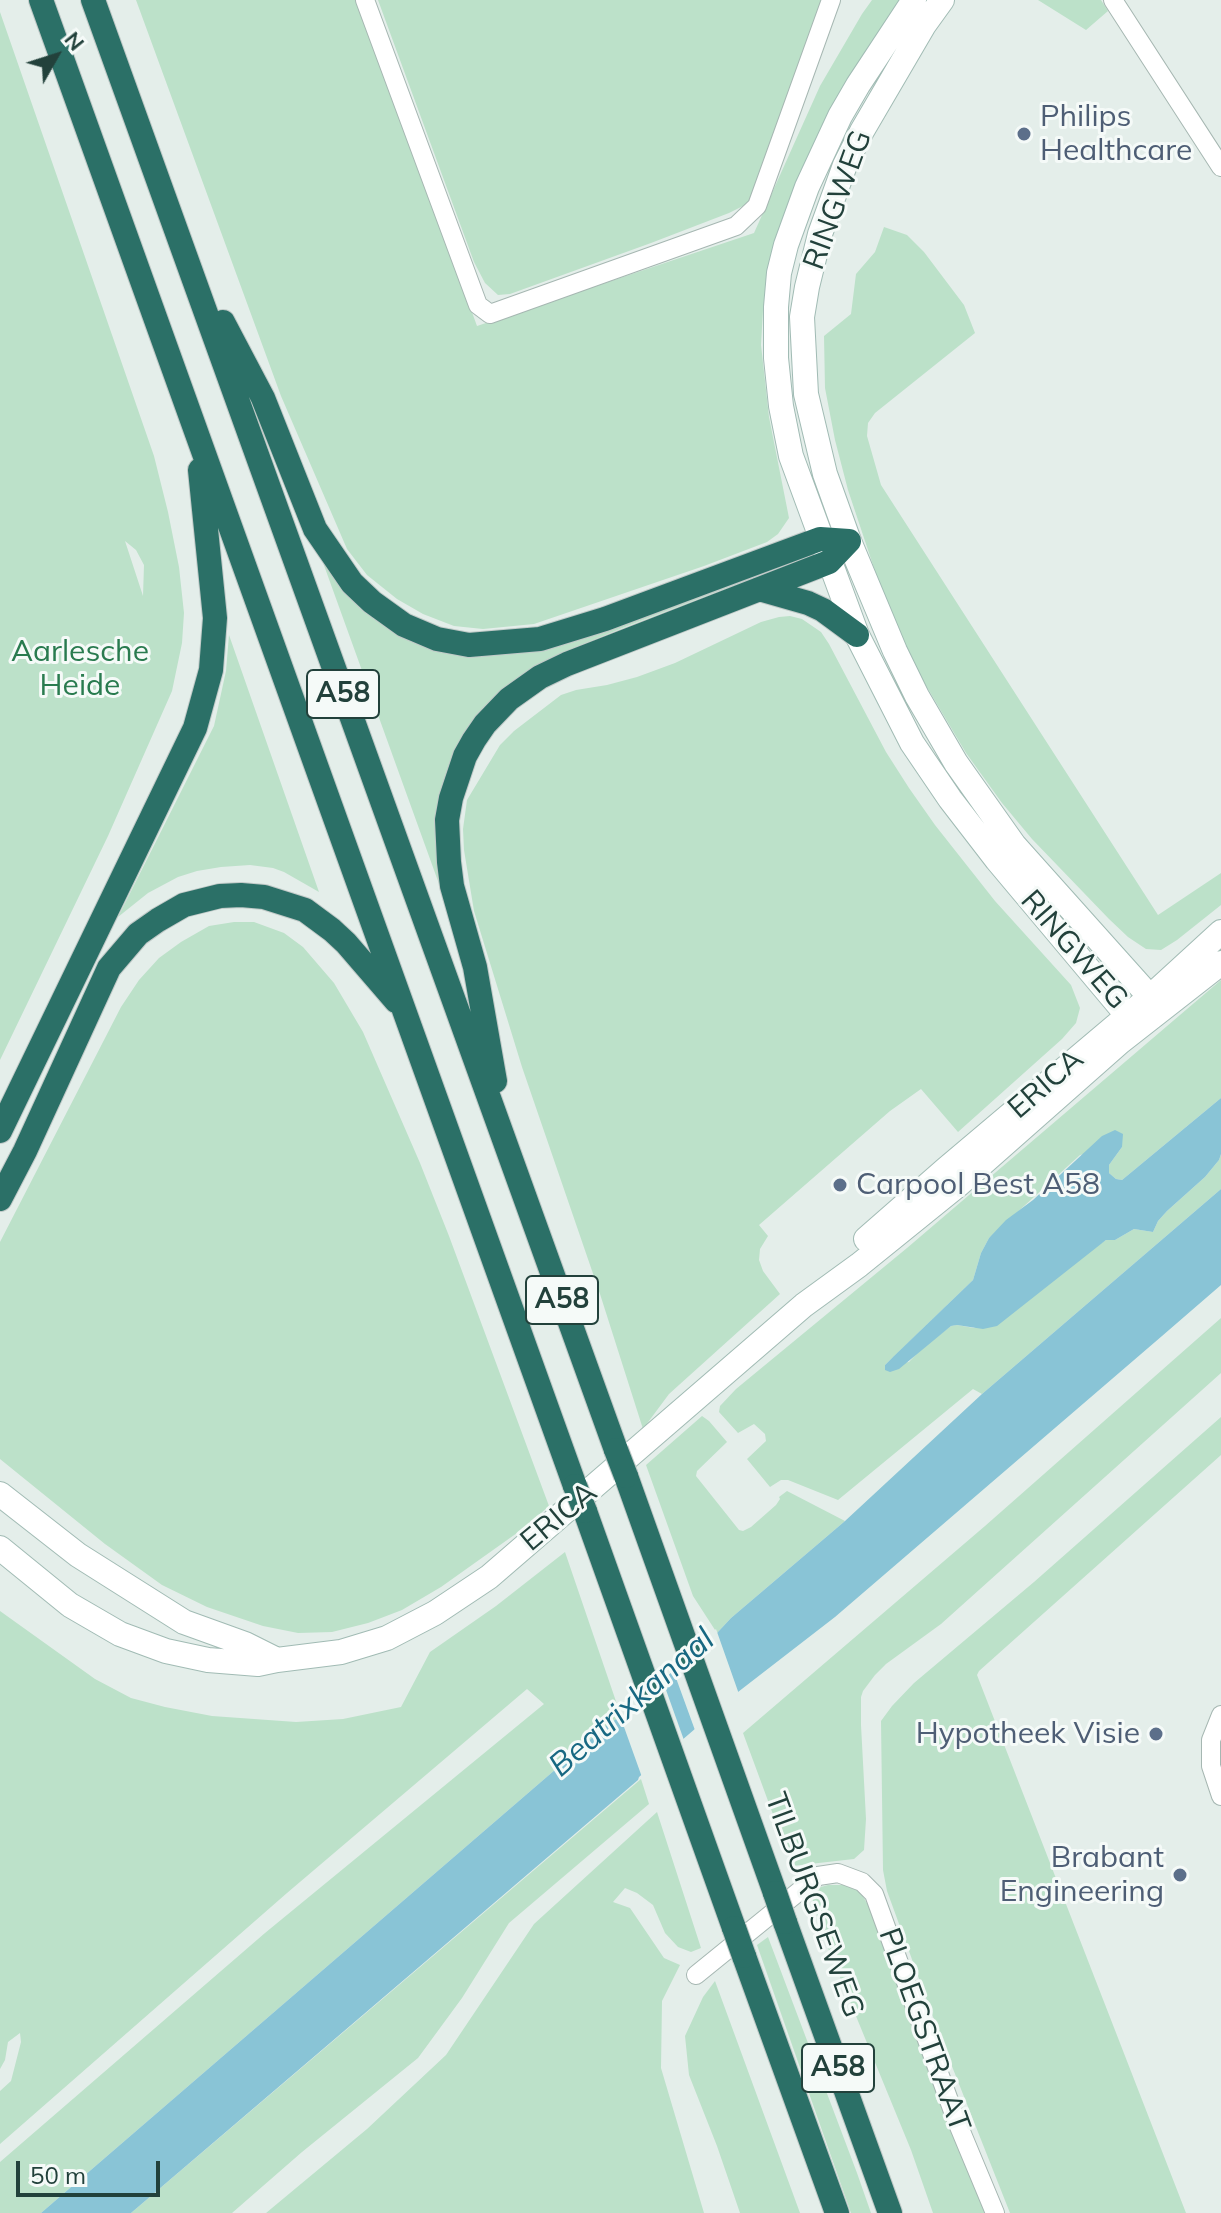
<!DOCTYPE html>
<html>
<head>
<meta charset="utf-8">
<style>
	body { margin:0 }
	#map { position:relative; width:1221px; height:2213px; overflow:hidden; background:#e4eeea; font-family:Mulish,sans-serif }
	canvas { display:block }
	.north { position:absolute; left:16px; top:16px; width:80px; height:80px; -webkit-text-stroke:6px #f5faf8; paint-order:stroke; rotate:51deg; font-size:22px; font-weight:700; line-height:32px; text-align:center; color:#22413b }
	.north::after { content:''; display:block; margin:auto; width:28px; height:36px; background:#22413b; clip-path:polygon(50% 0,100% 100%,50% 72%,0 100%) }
	.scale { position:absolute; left:16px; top:2161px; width:144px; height:36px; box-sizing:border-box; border:4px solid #22413b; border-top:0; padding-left:10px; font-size:24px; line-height:28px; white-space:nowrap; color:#22413b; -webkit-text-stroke:6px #f5faf8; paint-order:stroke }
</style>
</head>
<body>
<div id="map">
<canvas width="1221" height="2213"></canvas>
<div class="north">N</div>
<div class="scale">50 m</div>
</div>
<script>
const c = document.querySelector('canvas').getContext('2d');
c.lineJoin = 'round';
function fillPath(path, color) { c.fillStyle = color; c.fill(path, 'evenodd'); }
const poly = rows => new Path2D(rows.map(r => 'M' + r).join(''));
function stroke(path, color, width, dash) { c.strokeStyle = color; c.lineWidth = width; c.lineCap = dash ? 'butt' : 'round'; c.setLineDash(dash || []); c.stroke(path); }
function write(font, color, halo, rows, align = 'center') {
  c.font = font + ' Mulish,sans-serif'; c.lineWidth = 6; c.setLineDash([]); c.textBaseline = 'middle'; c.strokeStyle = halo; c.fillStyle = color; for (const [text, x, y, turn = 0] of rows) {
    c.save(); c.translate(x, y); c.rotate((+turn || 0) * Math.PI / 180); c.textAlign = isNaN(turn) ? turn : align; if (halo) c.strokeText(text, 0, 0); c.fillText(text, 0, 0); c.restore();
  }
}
fillPath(poly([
	[136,0,358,0,477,326,754,233,820,86,862,14,872,0,910,0,802,179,775,240,763,310,761,345,769,417,789,518,778,534,767,542,704,566,534,624,483,629,454,626,423,614,397,599,367,575,347,549,281,396],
	[378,0,825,0,752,198,745,205,729,213,651,243,510,294,498,295,485,283,474,262],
	[1038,0,1101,0,1108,11,1086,30],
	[0,12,154,456,168,512,179,567,184,613,182,643,172,691,108,836,0,1060],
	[125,541,136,550,144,565,143,596],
	[884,227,907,235,924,252,964,305,975,333,875,413,868,423,867,436,881,485,1158,915,1221,873,1221,905,1177,940,1161,950,1146,949,1128,937,1109,919,1032,839,1002,803,966,753,915,667,900,637,877,577,848,490,835,440,825,388,824,336,851,314,856,274,875,252],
	[321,557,347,587,460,648,737,574,740,583,625,627,574,648,542,664,478,721,443,895],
	[790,616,802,619,821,632,829,644,886,752,909,788,935,825,995,901,1071,985,1080,1008,1076,1023,1062,1039,958,1132,921,1089,890,1111,759,1225,768,1236,760,1249,759,1260,763,1271,780,1294,669,1394,643,1429,600,1294,522,1067,474,911,464,850,463,829,467,800,500,745,514,731,561,695,576,690,607,685,637,677,675,663,761,622,779,617],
	[229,635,319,892,284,872,273,868,250,865,221,867,197,871,178,877,148,893,118,917,214,726,226,671],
	[234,922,254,922,284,933,303,947,334,983,363,1032,420,1163,449,1236,549,1506,524,1528,441,1587,402,1610,368,1623,332,1632,298,1633,263,1626,207,1607,162,1585,105,1544,0,1459,0,1242,121,1007,139,980,159,958,181,942,209,926],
	[1221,980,1221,1098,1122,1180,1116,1179,1109,1173,1109,1165,1122,1147,1080,1155,989,1238,981,1253,973,1280,885,1365,909,1362,923,1347,951,1326,957,1325,974,1328,1106,1240,1115,1240,1134,1229,1153,1232,1158,1221,1167,1211,1205,1177,1219,1160,1221,1154,1221,1189,982,1394,973,1389,838,1500,788,1480,781,1480,770,1487,747,1459,766,1441,765,1434,754,1424,738,1433,719,1412,720,1406,736,1389,907,1248],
	[1221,1318,1221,1373,941,1624,886,1664,875,1675,863,1691,861,1697,861,1725,866,1819,864,1850,854,1859,792,1866,743,1733,985,1526],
	[702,1416,709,1421,727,1442,697,1471,696,1476,739,1530,743,1531,751,1527,776,1505,780,1499,779,1497,787,1491,845,1521,731,1618,717,1633,693,1596,646,1465],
	[1221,1417,1221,1455,979,1671,977,1675,1186,2213,1010,2213,940,2036,887,1891,883,1870,881,1721,892,1706,914,1683,1034,1582],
	[565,1552,621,1716,607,1725,41,2213,0,2213,0,2162,265,1933,544,1704,527,1689,287,1893,0,2144,0,2091,11,2081,21,2042,20,2033,8,2042,5,2060,0,2069,0,1611,95,1679,131,1698,165,1707,212,1716,296,1722,343,1719,401,1707,430,1652,496,1606],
	[641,1779,649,1804,509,1923,462,1998,418,2058,302,2152,232,2213,131,2213],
	[657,1812,701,1948,691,1952,678,1947,665,1933,653,1905,637,1893,625,1888,613,1902,630,1908,664,1958,680,1965,662,2001,661,2068,704,2213,266,2213,367,2129,446,2055,534,1924],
	[828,1885,844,1885,860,1891,873,1914,989,2213,933,2213,911,2150,821,1931,810,1890],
	[768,1937,857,2173,871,2213,851,2213,757,1945],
	[715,1981,800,2213,740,2213,717,2146,689,2075,685,2036,703,1997]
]), '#bce1c9');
fillPath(poly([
	[1221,1098,1221,1154,1219,1160,1205,1177,1167,1211,1158,1221,1153,1232,1134,1229,1115,1240,1106,1240,997,1326,983,1329,957,1325,951,1326,899,1369,890,1372,885,1370,885,1365,894,1356,973,1280,981,1253,989,1238,1006,1220,1033,1200,1102,1136,1115,1130,1123,1134,1122,1147,1109,1165,1109,1173,1116,1179,1122,1180],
	[1221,1189,1221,1285,1162,1336,835,1617,738,1692,639,1777,638,1780,131,2213,41,2213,607,1725,621,1716,717,1633,731,1618,845,1521,982,1394]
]), '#89c4d6');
fillPath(poly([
	[716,1629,740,1697,696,1733,672,1667],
	[661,1676,685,1743,643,1780,619,1713]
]), '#e4eeea');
const minor = poly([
	[365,0,478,305,490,314,736,226,757,206,831,0],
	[1113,0,1221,167],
	[1221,1715,1211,1740,1211,1766,1221,1796],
	[696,1975,818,1876,838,1873,862,1882,874,1894,955,2117,995,2213]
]);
const secondary = poly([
	[914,0,858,85,840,116,807,187,786,245,779,273,776,307,776,358,781,406,791,456,857,635,912,743,950,799,997,860,1127,1015,1150,1017],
	[942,0,924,25,862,131,845,165,820,234,807,287,802,317,806,394,825,474,849,541,895,651,917,696,956,763,1014,845,1150,997,1150,1017],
	[866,1239,946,1169,1150,997,1221,932],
	[0,1494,78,1555,184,1622,245,1644,277,1660],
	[0,1548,70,1605,120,1634,166,1651,208,1660,258,1664,277,1660,341,1652,387,1638,435,1613,489,1577,804,1305,859,1265,958,1185,1120,1042,1221,963]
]);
const motorway = poly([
	[41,0,575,1486],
	[93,0,616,1450],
	[223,322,263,398,315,529,352,583,372,602,404,625,437,639,469,645,540,639,605,619,820,539,849,541],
	[759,589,808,603,823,610,857,635],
	[495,1081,475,967,452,886,449,862,447,820,451,798,465,756,474,740,485,724,509,699,540,677,567,664,829,562,849,541],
	[0,1131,195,728,211,670,215,618,200,470],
	[0,1199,25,1151,109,968,138,934,158,920,184,905,220,896,241,895,264,897,305,910,332,930,346,943,396,1001],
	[626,1476,775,1893],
	[585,1511,734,1928],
	[785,1922,890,2213],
	[744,1956,837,2213]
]);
stroke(minor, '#a6b7b2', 20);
stroke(secondary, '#a1bbb4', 26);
stroke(motorway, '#c1cac8', 26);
stroke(minor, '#fff', 18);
stroke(secondary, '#fff', 24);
stroke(motorway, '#2b7067', 24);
const motorwayBridge = poly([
	[616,1450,626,1476],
	[575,1486,585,1511],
	[775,1893,785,1922],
	[734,1928,744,1956]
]);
stroke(motorwayBridge, '#c1cac8', 26, []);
stroke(motorwayBridge, '#2b7067', 24);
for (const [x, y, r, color] of [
	[1024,134,8,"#5c6f8a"],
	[840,1185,8,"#5c6f8a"],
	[1156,1734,8,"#5c6f8a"],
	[1180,1875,8,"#5c6f8a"]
]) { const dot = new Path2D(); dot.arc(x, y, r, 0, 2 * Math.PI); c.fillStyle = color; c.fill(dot); stroke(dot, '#f5faf8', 3); }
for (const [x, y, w] of [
	[343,694,72],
	[562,1300,72],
	[838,2068,72]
]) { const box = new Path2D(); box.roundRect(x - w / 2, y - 24, w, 48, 6); c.fillStyle = '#f5faf8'; c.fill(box); stroke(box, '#22413b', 2); }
write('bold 28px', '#22413b', null, [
	["A58",343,694],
	["A58",562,1300],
	["A58",838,2068]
]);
write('30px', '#4e5e75', '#f5faf8', [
	["Philips",1040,117],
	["Healthcare",1040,151],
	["Carpool Best A58",856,1185],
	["Hypotheek Visie",1140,1734,"right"],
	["Brabant",1164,1858,"right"],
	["Engineering",1164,1892,"right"]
], 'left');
write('30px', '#22413b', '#f5faf8', [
	["RINGWEG",838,200,-70],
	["RINGWEG",1074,950,49],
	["ERICA",1046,1084,-41],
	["ERICA",559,1517,-40],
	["TILBURGSEWEG",814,1905,70],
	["PLOEGSTRAAT",924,2030,70]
]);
write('30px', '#297b4f', '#f5faf8', [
	["Aarlesche",80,652],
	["Heide",80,686]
]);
write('italic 32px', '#176882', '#f5faf8', [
	["Beatrixkanaal",632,1703,-41]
]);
</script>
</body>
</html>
